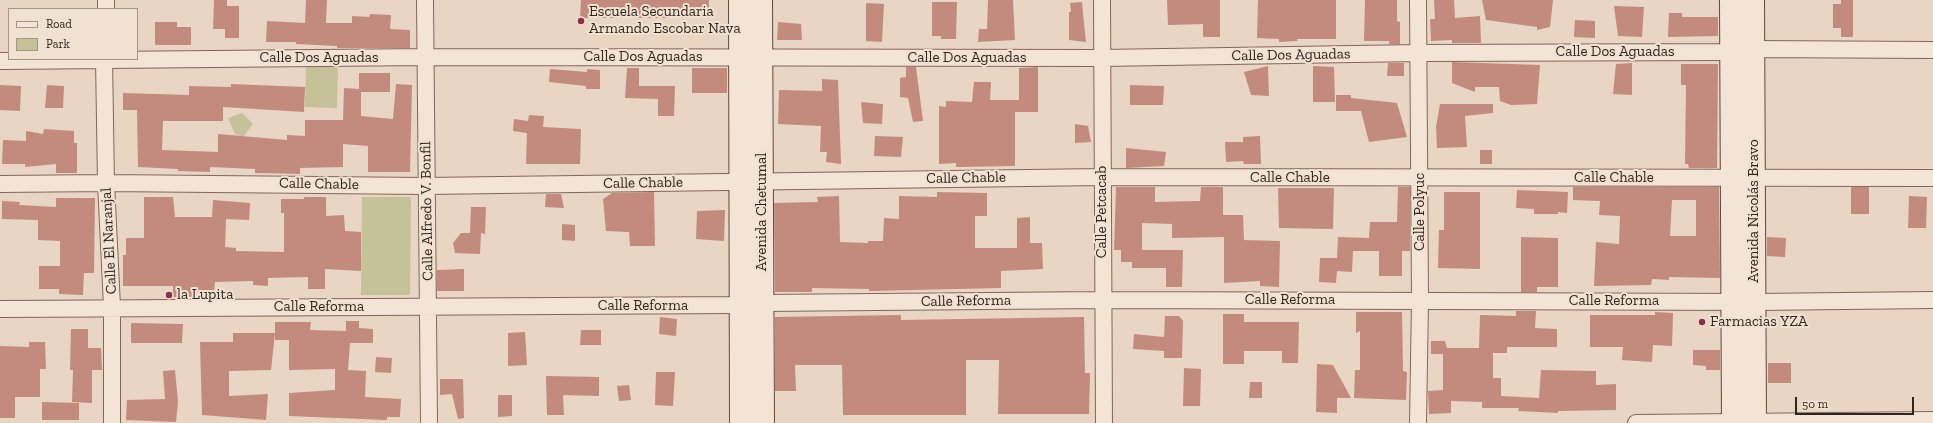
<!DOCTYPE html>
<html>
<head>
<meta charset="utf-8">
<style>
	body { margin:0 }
	#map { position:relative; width:1933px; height:423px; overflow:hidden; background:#e8d5c3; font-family:"Zilla Slab",serif }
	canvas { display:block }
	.legend { position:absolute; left:8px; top:8px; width:130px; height:52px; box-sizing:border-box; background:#f1e1d1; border:1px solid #a59589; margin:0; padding:5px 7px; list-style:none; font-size:12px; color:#32241e }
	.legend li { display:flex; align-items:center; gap:8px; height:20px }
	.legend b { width:20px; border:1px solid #a59589 }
	.scale { position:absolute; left:1795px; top:397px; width:119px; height:18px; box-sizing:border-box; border:2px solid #32241e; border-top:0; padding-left:5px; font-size:12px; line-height:14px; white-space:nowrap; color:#32241e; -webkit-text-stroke:3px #f1e1d1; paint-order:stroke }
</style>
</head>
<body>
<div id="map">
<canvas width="1933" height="423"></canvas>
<ul class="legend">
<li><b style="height:5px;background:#f4e4d5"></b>Road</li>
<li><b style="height:11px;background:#c5c198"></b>Park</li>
</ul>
<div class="scale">50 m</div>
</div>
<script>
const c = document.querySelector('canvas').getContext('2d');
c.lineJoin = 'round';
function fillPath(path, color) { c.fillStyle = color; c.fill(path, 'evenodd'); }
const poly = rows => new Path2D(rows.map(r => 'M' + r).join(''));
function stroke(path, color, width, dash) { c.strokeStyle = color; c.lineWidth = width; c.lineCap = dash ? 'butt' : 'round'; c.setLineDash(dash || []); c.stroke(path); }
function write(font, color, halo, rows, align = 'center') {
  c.font = font + ' "Zilla Slab",serif'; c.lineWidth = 4; c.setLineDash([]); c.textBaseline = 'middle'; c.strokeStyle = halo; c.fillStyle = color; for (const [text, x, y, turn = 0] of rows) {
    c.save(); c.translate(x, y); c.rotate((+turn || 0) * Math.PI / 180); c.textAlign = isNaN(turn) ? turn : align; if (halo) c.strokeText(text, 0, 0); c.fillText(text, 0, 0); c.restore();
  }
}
fillPath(poly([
	[338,63,337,108,305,107,306,65],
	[242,113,253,124,243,137,235,134,228,118],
	[362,197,411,197,410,295,361,295]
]), '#c5c198');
fillPath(poly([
	[214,0,227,0,227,6,239,6,239,38,225,38,225,29,213,29],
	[306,0,327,0,326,23,352,23,352,16,369,17,370,14,391,15,390,29,410,30,410,48,337,48,337,46,296,44,296,42,266,42,267,21,305,23],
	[581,0,709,0,709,18,580,18],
	[988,0,1013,0,1015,40,978,42,979,29,987,29],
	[1167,0,1220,0,1220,37,1203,37,1203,24,1168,25],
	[1258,0,1336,0,1336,39,1297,39,1297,41,1279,42,1279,39,1257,38],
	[1365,0,1397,0,1397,21,1400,22,1400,44,1389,44,1389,41,1364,41],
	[1434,0,1454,0,1455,18,1480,16,1481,43,1452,43,1452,40,1431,41,1430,19,1435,19],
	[1482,0,1553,0,1550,27,1537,30,1537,27,1486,20],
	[1841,0,1853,0,1853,37,1841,37,1841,28,1833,28,1833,4,1841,4],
	[932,2,957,2,956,39,941,39,941,36,932,36],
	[1082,2,1083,13,1086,42,1069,40,1069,12,1071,12,1070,3],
	[866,3,884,4,882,42,866,41],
	[1614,6,1644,7,1642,37,1618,36],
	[1669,13,1682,13,1682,17,1718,17,1718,36,1668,37],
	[1575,20,1595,21,1595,38,1574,37],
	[155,22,177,22,177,27,191,27,191,45,155,45],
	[778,22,801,24,802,40,777,40],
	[1452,62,1540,65,1537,104,1511,105,1500,101,1499,87,1475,87,1475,92,1452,83],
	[1388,63,1404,63,1404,76,1387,76],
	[1632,63,1632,95,1613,94,1616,64],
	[1681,64,1718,64,1717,168,1689,168,1688,164,1685,164,1686,85,1681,85],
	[1268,66,1269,96,1251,95,1244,72],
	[1313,66,1334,67,1335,102,1313,102],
	[906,67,916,67,923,121,913,122,908,98,900,97,900,78,906,77],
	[1038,67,1038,112,1015,112,1015,166,956,167,956,163,939,164,939,106,946,107,946,101,972,102,974,82,991,82,990,100,1019,100,1019,68],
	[627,68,639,68,639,86,675,86,674,116,658,116,658,99,625,98],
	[692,68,727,68,727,93,692,93],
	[550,69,587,72,587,69,600,70,600,89,586,89,586,86,549,82],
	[359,73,390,73,390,92,361,92,361,116,393,119,396,84,412,85,410,172,368,172,368,146,343,144,343,167,300,168,300,174,255,173,255,169,210,167,210,172,178,171,178,169,138,167,137,110,123,110,123,93,189,95,189,86,231,87,231,84,305,87,304,112,223,107,223,121,163,121,162,150,218,152,218,134,287,140,287,135,305,136,305,120,343,120,344,88,359,89],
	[822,79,838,80,841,164,826,162,827,152,820,152,821,126,778,124,779,90,822,91],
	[0,85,21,86,20,111,0,110],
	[47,85,64,86,63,108,45,108],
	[1130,85,1164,86,1163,105,1130,105],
	[1336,95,1351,95,1351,98,1397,103,1407,137,1369,142,1361,111,1336,111],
	[861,102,883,104,882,124,863,123],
	[1440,104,1493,104,1493,113,1465,116,1467,147,1437,148,1436,127],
	[529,115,544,116,543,127,581,129,580,164,526,164,527,133,513,131,514,119,528,121],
	[1075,124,1088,126,1091,142,1075,143],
	[44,129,74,131,74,143,77,143,77,173,56,173,56,164,25,167,25,164,2,164,3,140,26,141,26,131,43,134],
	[875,136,903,137,901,157,874,156],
	[1260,136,1261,164,1244,164,1243,161,1226,162,1225,142,1243,142,1243,137],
	[1126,148,1166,152,1164,166,1126,168],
	[1480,150,1492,150,1492,164,1480,164],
	[1116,187,1155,187,1155,202,1200,201,1201,187,1223,187,1223,215,1243,215,1244,240,1280,241,1279,287,1260,286,1260,281,1224,283,1224,237,1172,238,1172,224,1142,223,1142,250,1183,250,1182,287,1166,287,1166,268,1132,268,1132,262,1121,262,1121,250,1114,250],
	[1398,187,1410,187,1410,251,1402,251,1402,276,1379,276,1379,251,1353,251,1352,272,1337,271,1336,283,1319,282,1320,258,1337,258,1338,237,1369,238,1370,222,1397,222],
	[1573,187,1719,187,1720,278,1669,277,1669,280,1652,279,1651,285,1594,286,1596,242,1619,244,1620,216,1599,215,1600,201,1573,200],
	[1672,200,1696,200,1696,236,1670,236],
	[1851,187,1869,187,1869,214,1851,214],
	[1278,188,1334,188,1333,229,1279,228],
	[1517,190,1568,192,1567,213,1558,212,1558,214,1534,214,1534,209,1516,208],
	[654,192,655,246,630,246,629,232,606,231,603,199,612,193],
	[937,192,987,193,987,216,975,216,975,248,1017,248,1017,218,1030,217,1030,243,1042,243,1043,269,1001,271,1001,288,869,291,869,289,812,288,812,292,775,292,774,203,818,202,817,197,839,196,840,242,868,243,868,241,883,241,884,218,899,219,899,196,937,197],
	[1444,192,1480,192,1480,269,1438,268,1439,230,1444,230],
	[546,194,561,194,564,208,545,207],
	[1909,196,1927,197,1926,228,1908,228],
	[144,197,173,197,175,217,212,217,213,200,250,203,249,220,226,219,225,247,236,248,236,251,284,252,284,213,281,213,281,199,304,199,304,197,326,197,326,216,344,215,345,231,361,232,361,271,325,269,325,289,308,289,308,277,268,278,268,286,253,285,253,281,215,282,214,292,195,292,195,297,173,297,173,286,123,286,123,255,126,255,126,238,144,238],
	[56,198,95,198,94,273,84,273,83,295,59,294,59,289,39,289,39,266,60,266,60,241,38,240,38,220,2,219,2,201,20,202,19,205,56,207],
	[471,207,486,207,485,234,481,233,480,254,455,253,453,243,461,233,470,233],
	[725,210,724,241,696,239,697,211],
	[562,224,575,225,575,241,562,240],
	[1521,237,1558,238,1558,287,1537,287,1537,292,1521,292],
	[1767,237,1786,238,1785,257,1767,256],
	[464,269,464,291,437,291,437,270],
	[1516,311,1536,311,1535,328,1557,329,1557,347,1507,347,1507,353,1493,353,1493,378,1501,378,1501,396,1539,398,1541,370,1596,371,1596,385,1616,384,1616,410,1558,411,1558,413,1518,411,1519,408,1482,408,1482,402,1451,401,1451,413,1429,414,1428,391,1443,390,1443,354,1431,354,1431,341,1445,341,1447,348,1479,348,1480,315,1516,316],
	[1356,312,1402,312,1403,371,1407,372,1406,400,1354,398,1355,370,1360,370,1360,331,1356,333],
	[1655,312,1673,313,1672,346,1653,345,1652,362,1622,360,1623,347,1590,347,1590,315,1655,315],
	[1223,314,1244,314,1244,322,1299,322,1298,363,1282,363,1282,351,1244,351,1244,364,1223,364],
	[901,315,901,320,1084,317,1085,373,1090,373,1089,414,998,414,999,360,966,360,966,415,843,415,842,365,795,365,796,391,775,391,775,317],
	[1165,316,1179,316,1183,321,1182,358,1164,358,1164,351,1133,349,1134,334,1164,337],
	[660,317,677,319,676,336,659,334],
	[346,321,359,321,359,328,373,329,373,343,350,343,348,370,366,371,365,397,401,399,400,417,387,417,387,420,289,416,289,393,335,390,335,369,289,370,289,340,275,340,275,333,271,370,229,371,229,396,268,394,266,420,202,415,200,342,233,342,233,333,275,333,275,322,311,322,310,330,346,331],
	[131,323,183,324,182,343,131,343],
	[71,329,88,329,88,348,101,348,102,370,92,370,92,403,72,402,73,370,70,370],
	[581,330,601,330,601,345,580,345],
	[525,332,527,365,508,366,508,333],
	[29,342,45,342,46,369,40,369,40,397,15,397,15,418,0,418,0,346,29,347],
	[1693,350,1720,350,1720,370,1706,370,1706,366,1693,365],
	[376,357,392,358,391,373,375,372],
	[1768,363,1791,363,1791,383,1768,383],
	[1317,364,1333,365,1351,398,1337,398,1337,413,1316,412],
	[1184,368,1201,369,1200,406,1183,406],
	[175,370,178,402,176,422,126,420,127,400,165,399,163,371],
	[656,372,675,372,673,406,655,405],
	[546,376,599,377,599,396,563,395,564,415,547,415],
	[440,379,463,379,464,418,458,419,452,394,440,395],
	[1250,382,1262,382,1262,398,1249,398],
	[629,385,631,400,619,401,617,386],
	[498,395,512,395,512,416,498,417],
	[42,402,79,403,79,420,42,420]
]), '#c28b7d');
const minor = poly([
	[425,0,429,423],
	[1102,0,1104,423],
	[1418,0,1420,301,1418,423],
	[106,9,106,0],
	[104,59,106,183,112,307,112,423],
	[0,61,426,57,1102,58,1418,53,1732,52,1753,49,1933,50],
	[0,184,106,183,426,186,1102,177,1933,178],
	[0,309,741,305,762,303,1103,300,1755,302,1933,300],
	[1636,423,1933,420]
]);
const secondary = poly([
	[740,0,741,423],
	[761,0,763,423],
	[1731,0,1733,423],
	[1753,0,1755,423]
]);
stroke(minor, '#80685c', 18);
stroke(secondary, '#62493f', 24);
stroke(minor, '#f4e4d5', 16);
stroke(secondary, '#f4e4d5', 22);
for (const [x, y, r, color] of [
	[581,21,4,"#893245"],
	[169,295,4,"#893245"],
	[1702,322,4,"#893245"]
]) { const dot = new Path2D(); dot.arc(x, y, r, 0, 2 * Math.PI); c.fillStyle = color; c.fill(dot); stroke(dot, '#f1e1d1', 1.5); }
write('15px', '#32241e', '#f1e1d1', [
	["Escuela Secundaria",589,12],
	["Armando Escobar Nava",589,29],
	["la Lupita",177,295],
	["Farmacias YZA",1710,322]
], 'left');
write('15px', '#32241e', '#f1e1d1', [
	["Calle Dos Aguadas",1615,52],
	["Calle Dos Aguadas",1291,55,-1],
	["Calle Dos Aguadas",643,57],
	["Calle Dos Aguadas",319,58],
	["Calle Dos Aguadas",967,58],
	["Calle Chable",966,178,-1],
	["Calle Chable",1290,178],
	["Calle Chable",1614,178],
	["Calle Chable",643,183,-1],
	["Calle Chable",319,184,1],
	["Calle Alfredo V. Bonfil",427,211,-91],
	["Avenida Nicolás Bravo",1754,211,-90],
	["Avenida Chetumal",762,212,-90],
	["Calle Petcacab",1102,212,-90],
	["Calle Polyuc",1420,212,-90],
	["Calle El Naranjal",109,241,-93],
	["Calle Reforma",1290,300],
	["Calle Reforma",966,301,-1],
	["Calle Reforma",1614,301],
	["Calle Reforma",643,306],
	["Calle Reforma",319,307]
]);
</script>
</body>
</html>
